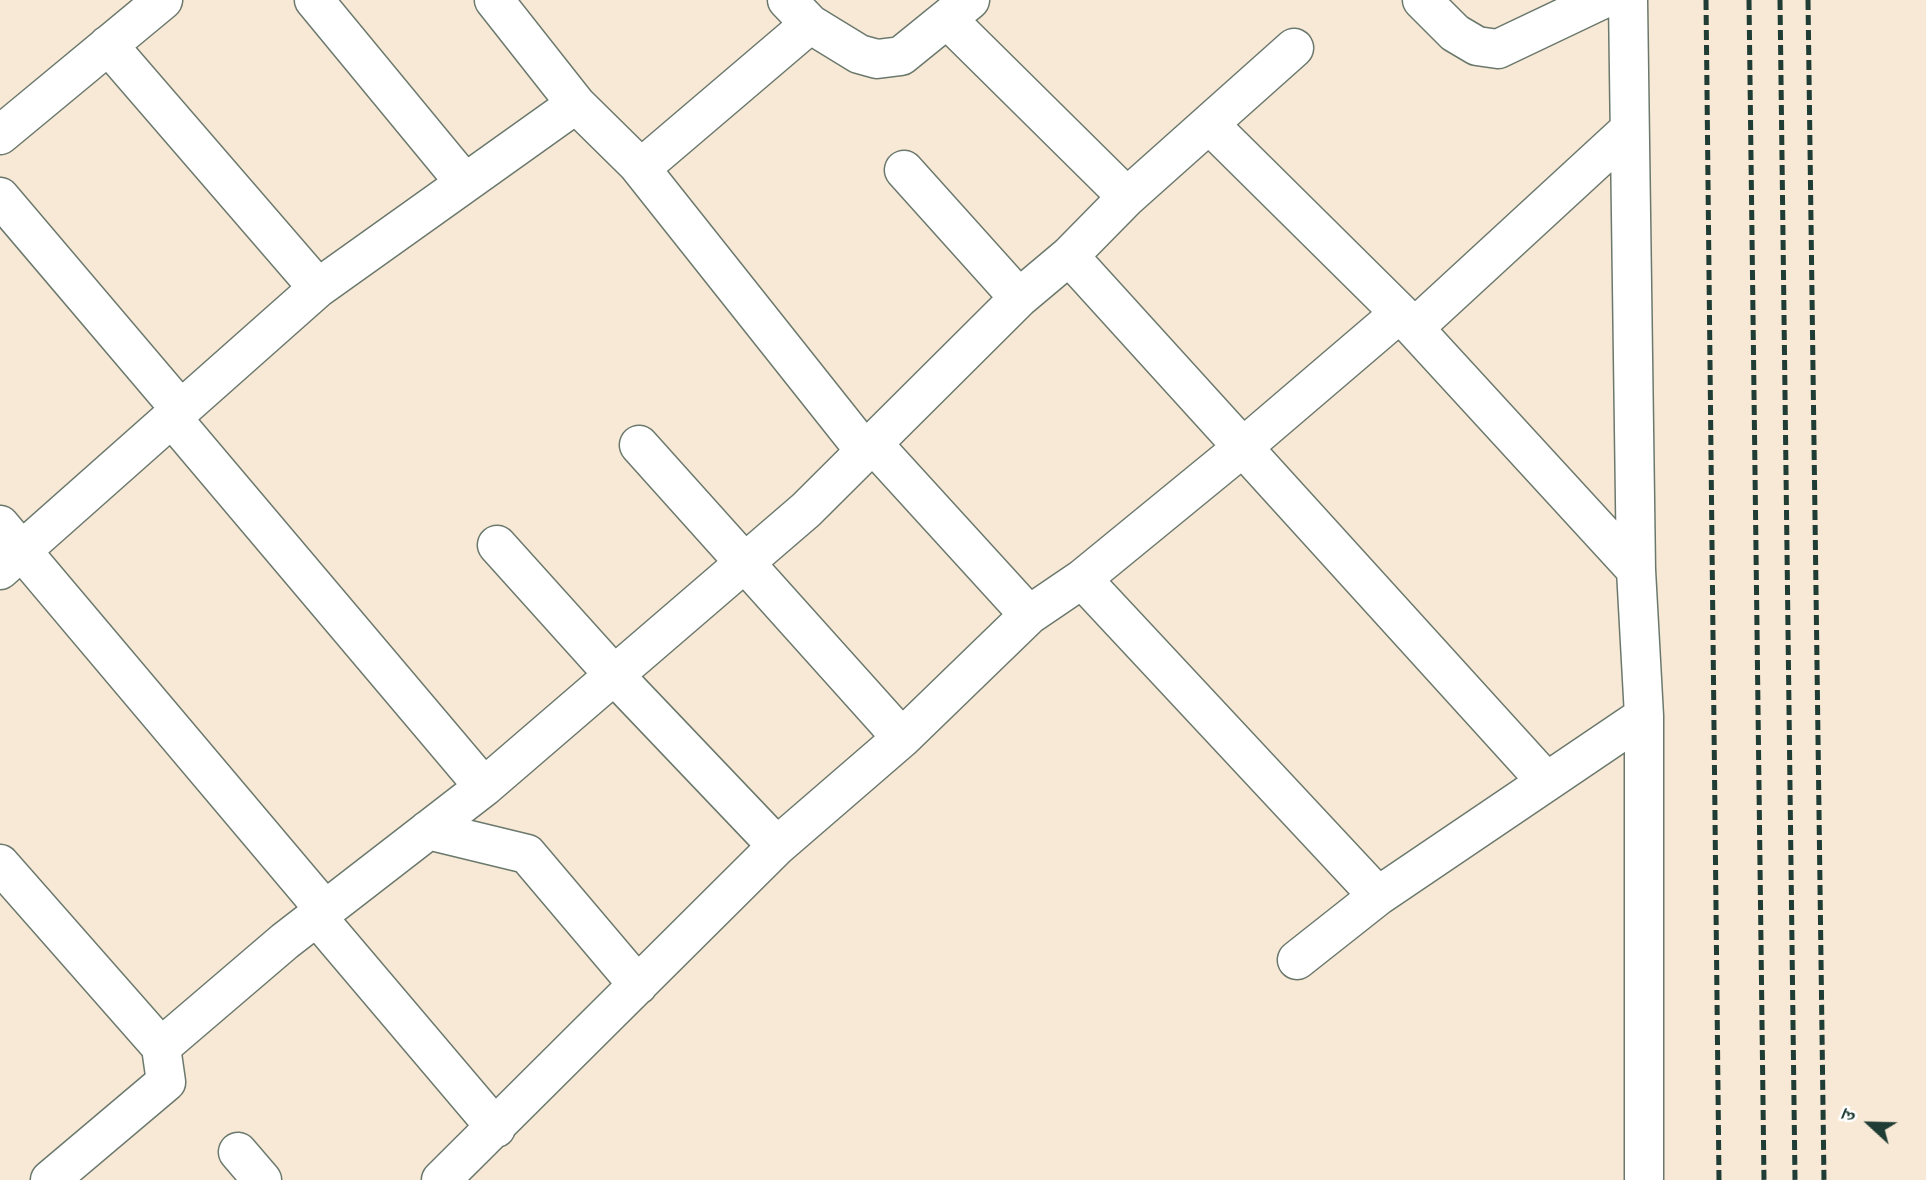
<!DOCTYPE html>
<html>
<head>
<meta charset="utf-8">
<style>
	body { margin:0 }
	#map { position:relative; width:1926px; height:1180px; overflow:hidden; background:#f8e9d6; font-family:"Sorts Mill Goudy","Noto Serif Devanagari",serif }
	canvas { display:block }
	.north { position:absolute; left:1835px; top:1089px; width:70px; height:70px; -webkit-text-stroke:5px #fff; paint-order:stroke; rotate:292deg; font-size:19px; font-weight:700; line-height:28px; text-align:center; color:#1f3d34 }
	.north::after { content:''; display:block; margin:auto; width:24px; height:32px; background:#1f3d34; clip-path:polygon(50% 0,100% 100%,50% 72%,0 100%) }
</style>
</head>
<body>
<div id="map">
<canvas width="1926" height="1180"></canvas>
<div class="north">उ</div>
</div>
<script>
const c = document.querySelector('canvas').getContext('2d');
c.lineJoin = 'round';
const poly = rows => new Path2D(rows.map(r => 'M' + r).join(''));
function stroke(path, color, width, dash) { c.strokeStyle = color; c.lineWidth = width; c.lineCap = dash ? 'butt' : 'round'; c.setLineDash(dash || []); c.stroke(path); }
const minor = poly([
	[314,0,465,183],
	[494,0,576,104,641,168,810,24],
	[787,0,810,24,859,54,877,59,901,56,970,0],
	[1422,0,1455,33,1477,46,1498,49,1601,0],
	[1628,0,1636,570,1644,716,1644,1180],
	[948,20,1127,197],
	[108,45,318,288,576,104],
	[1210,125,1400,313,1636,570],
	[0,135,163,0],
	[637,164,865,451],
	[904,170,1019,298],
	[0,197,181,410],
	[1069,256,1545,780],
	[1414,328,1629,130],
	[172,418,484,787],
	[873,444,1029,615],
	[639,445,902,738],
	[0,525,325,910],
	[497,545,615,676,777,846],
	[0,570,318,288],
	[1082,579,1378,896],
	[428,830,527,854,638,985],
	[0,864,161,1047],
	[317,917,496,1128],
	[1297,960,1378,896,1644,716],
	[238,1152,262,1180],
	[50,1180,166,1082,161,1047,285,941,484,787,806,510,1019,298,1069,256,1127,197,1294,48],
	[441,1180,777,846,902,738,1029,615,1082,579,1242,448,1400,313]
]);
stroke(minor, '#6b796d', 41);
stroke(minor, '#fff', 38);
stroke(poly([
	[1706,0,1719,1180],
	[1749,0,1764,1180],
	[1780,0,1795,1180],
	[1808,0,1824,1180]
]), '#1f3d34', 5, [10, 5]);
</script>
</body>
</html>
